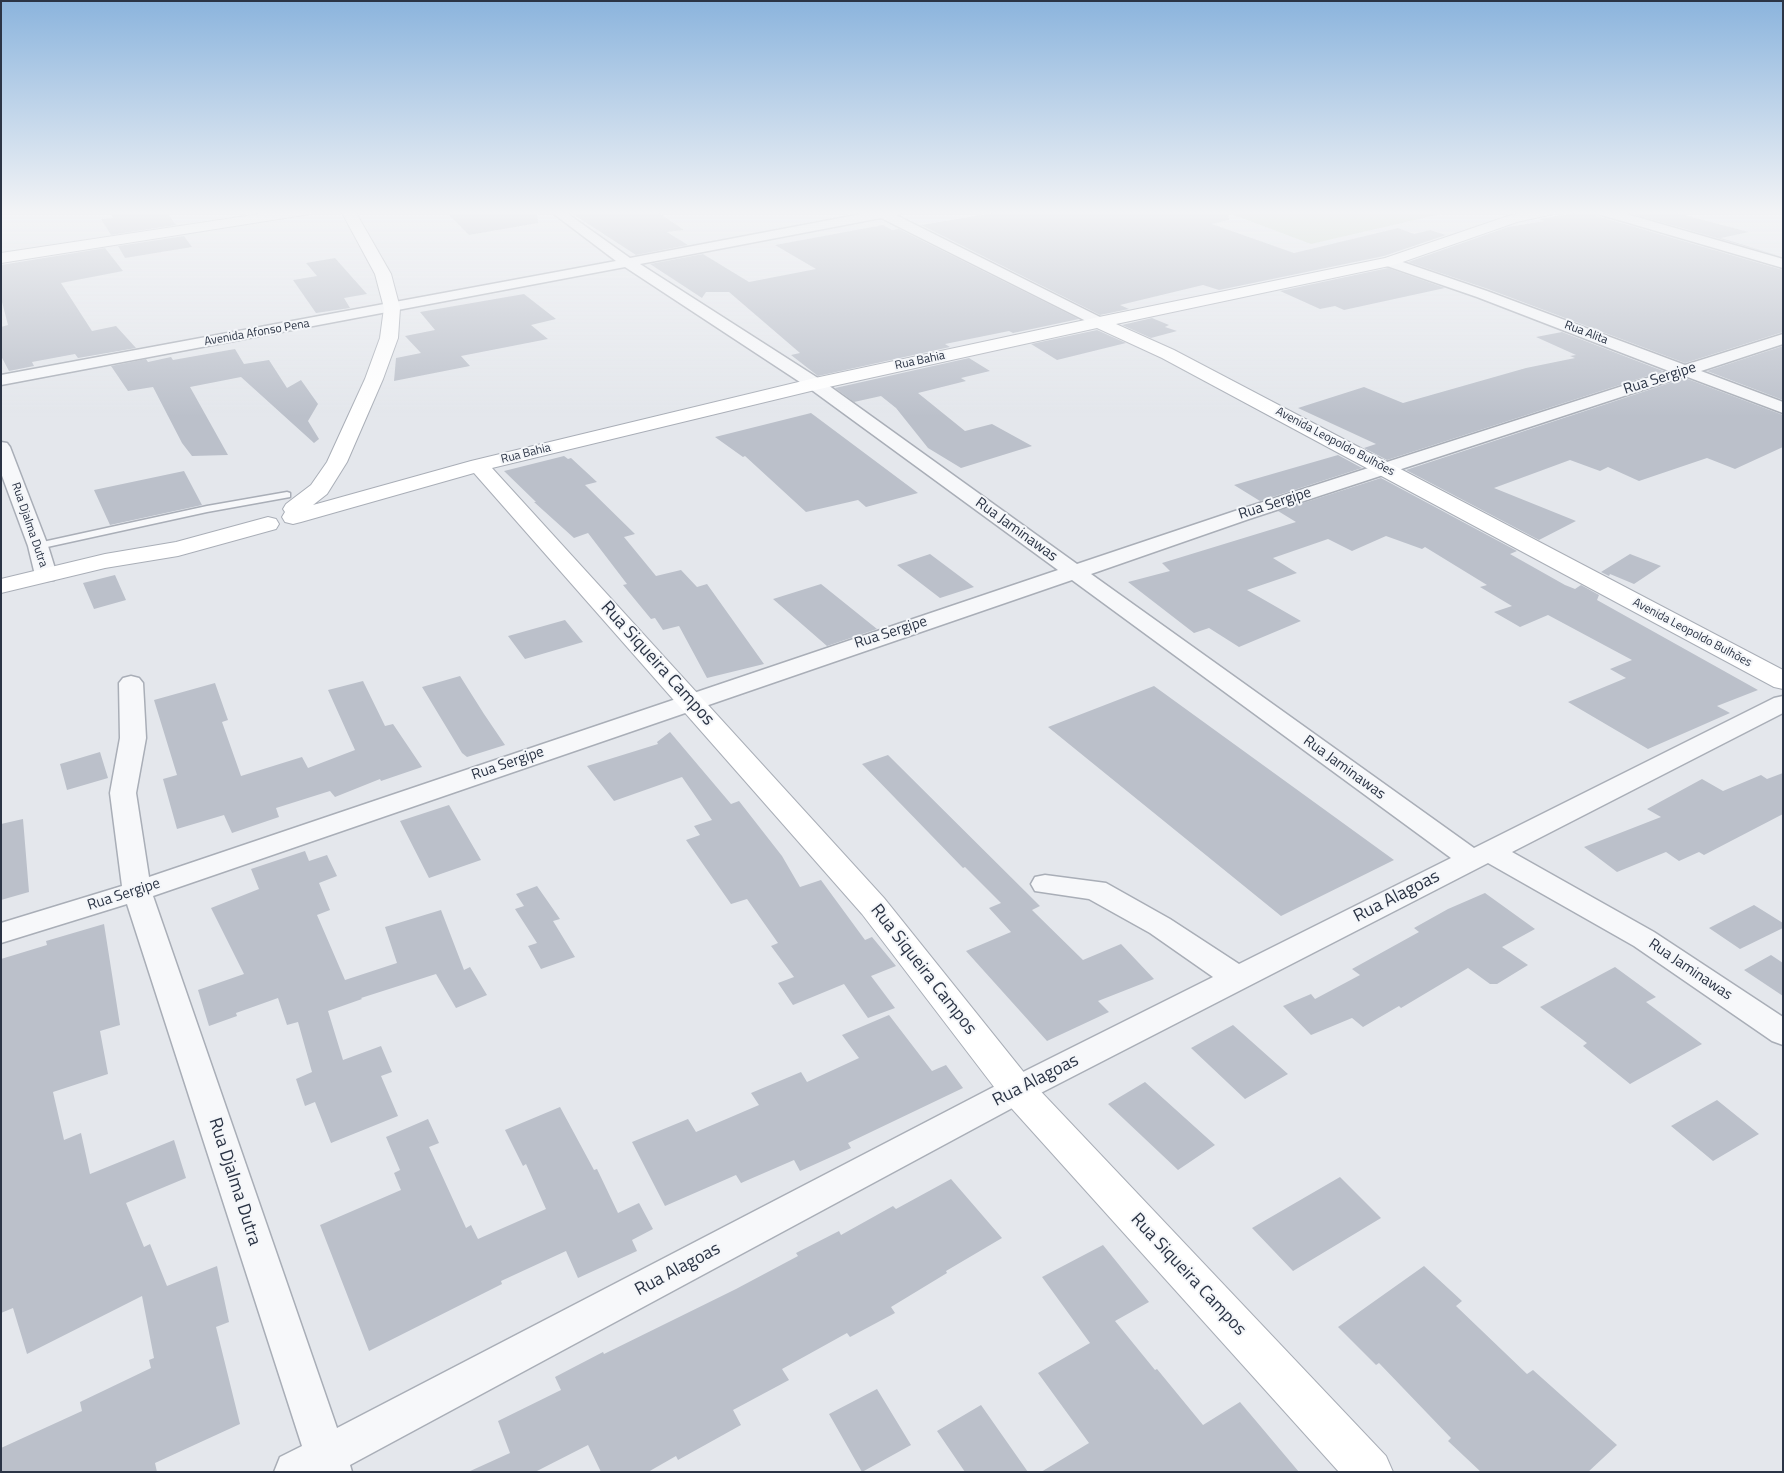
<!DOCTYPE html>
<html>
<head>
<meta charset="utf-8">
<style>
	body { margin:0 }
	#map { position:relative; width:1784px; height:1473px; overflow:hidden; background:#e4e7ec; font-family:"Titillium Web",sans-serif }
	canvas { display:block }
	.frame { position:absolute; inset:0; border:2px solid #2b3445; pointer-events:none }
</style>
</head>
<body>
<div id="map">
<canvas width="1784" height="1473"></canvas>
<div class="frame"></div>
</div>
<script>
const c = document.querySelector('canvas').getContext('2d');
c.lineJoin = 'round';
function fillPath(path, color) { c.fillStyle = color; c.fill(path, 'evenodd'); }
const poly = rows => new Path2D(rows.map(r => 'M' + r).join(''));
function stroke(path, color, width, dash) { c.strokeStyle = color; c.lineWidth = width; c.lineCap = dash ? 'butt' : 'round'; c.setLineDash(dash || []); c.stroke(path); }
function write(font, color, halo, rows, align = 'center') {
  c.font = font + ' "Titillium Web",sans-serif'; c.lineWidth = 4; c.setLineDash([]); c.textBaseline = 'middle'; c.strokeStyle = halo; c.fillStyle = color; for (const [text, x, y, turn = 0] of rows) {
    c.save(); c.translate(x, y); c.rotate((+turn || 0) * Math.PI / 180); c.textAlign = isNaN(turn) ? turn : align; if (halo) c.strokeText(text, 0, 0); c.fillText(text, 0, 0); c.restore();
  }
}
fillPath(poly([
	[1223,211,1454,211,1311,244]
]), '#c9d6c5');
fillPath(poly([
	[130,211,166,211,176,225,111,235,101,219,113,218,111,213],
	[445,211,537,211,538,223,469,235],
	[568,211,656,211,684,230,667,232,688,245,636,255],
	[1006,211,1228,211,1229,220,1212,224,1294,253,1398,228,1414,234,1430,230,1446,235,1384,256,1219,290,1203,285,1120,305,1129,309,1100,315,921,225],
	[1588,211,1595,211,1597,216,1783,270,1783,332,1685,363,1488,289,1408,262,1508,227,1544,221,1539,219],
	[1622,211,1669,211,1749,232,1721,238,1783,257],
	[883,225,892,230,899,229,1079,319,1013,333,1009,331,945,344,950,347,818,376,791,355,800,353,729,292,706,292,702,298,650,264,703,254,749,282,816,269,775,245],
	[184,236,192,247,125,258,118,246],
	[105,248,123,271,61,283,92,331,116,326,136,348,78,358,75,354,32,362,34,366,9,371,1,356,1,327,8,325,1,298,1,265],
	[335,258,367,294,344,298,350,308,316,313,293,280,317,276,306,263],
	[1388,268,1445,288,1344,310,1335,306,1320,309,1280,291],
	[524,294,556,319,531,325,548,339,461,356,470,366,394,381,396,358,421,353,405,336,435,330,420,312],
	[1152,318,1169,325,1165,327,1177,331,1151,338,1122,325],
	[1097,330,1126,343,1057,360,1031,344],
	[1562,332,1663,371,1387,460,1364,448,1376,444,1298,408,1364,387,1403,403,1526,368,1575,358,1570,356,1576,355,1536,337],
	[1783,346,1783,400,1707,371],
	[235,349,244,364,269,360,287,388,301,380,318,404,308,421,319,439,314,443,241,377,190,387,228,455,192,456,182,443,153,387,128,391,111,366,146,359,148,362,171,357,173,360],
	[969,358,990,371,961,378,966,381,918,393,965,431,992,424,1032,446,961,468,928,448,896,408,881,396,854,402,835,388],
	[1685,378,1783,415,1783,447,1735,469,1707,458,1639,481,1608,467,1600,471,1570,460,1494,488,1576,521,1539,540,1406,470],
	[811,413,918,493,866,507,858,500,806,512,745,456,743,457,715,437],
	[1338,455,1362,468,1260,501,1234,485],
	[564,456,568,459,571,458,597,482,585,485,635,534,624,537,656,576,681,570,697,587,707,584,764,664,707,678,679,626,663,630,655,618,651,619,623,585,627,584,588,533,574,538,534,502,536,502,504,471],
	[184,471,202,505,110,525,94,490],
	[1381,478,1517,551,1510,554,1565,585,1575,589,1581,585,1599,595,1597,600,1758,690,1717,706,1730,713,1648,749,1568,702,1626,678,1610,669,1632,660,1548,615,1520,627,1494,612,1512,606,1480,587,1487,585,1425,547,1422,549,1386,536,1352,551,1328,539,1273,558,1297,573,1247,590,1301,621,1239,647,1209,628,1194,633,1128,582,1170,571,1162,563,1296,522,1278,511],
	[930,554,974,587,940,598,897,565],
	[1630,554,1661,566,1634,584,1610,574,1609,576,1601,572],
	[115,575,126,600,94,609,83,583],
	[821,584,877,629,827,646,773,599],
	[565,620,583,642,525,659,508,636],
	[460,676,484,714,505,745,467,757,462,753,422,687],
	[363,681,385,726,393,724,422,767,381,781,380,779,335,797,330,791,276,808,279,817,232,833,224,815,177,829,163,779,177,775,154,700,215,683,228,720,222,722,241,776,302,757,308,768,355,750,328,690],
	[1154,686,1394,860,1281,916,1048,727],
	[670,732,731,804,739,801,782,856,800,887,821,880,865,940,872,937,896,966,871,976,895,1008,868,1018,844,984,793,1005,778,983,794,977,771,946,778,943,747,899,731,904,686,840,700,835,694,826,712,820,682,777,614,801,587,766,658,744,657,742],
	[100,752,108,778,67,790,60,764],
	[888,755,1040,906,1032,910,1083,960,1121,944,1154,979,1098,1001,1109,1012,1047,1041,966,951,1011,932,989,908,1001,903,965,867,963,868,862,764],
	[1783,773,1783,814,1704,855,1699,852,1679,861,1666,852,1617,872,1584,847,1661,817,1647,809,1702,779,1723,791,1761,775,1767,779],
	[449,805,481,860,429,878,400,821],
	[23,819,29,892,1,900,1,824],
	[305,851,309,861,327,855,337,876,319,883,330,910,317,915,345,980,397,963,385,927,441,910,464,970,470,967,487,995,456,1008,436,974,361,998,362,999,328,1011,343,1060,381,1046,392,1072,381,1076,398,1116,331,1143,315,1102,305,1106,296,1079,312,1072,298,1022,287,1025,278,998,236,1013,237,1016,209,1026,198,990,244,974,211,908,259,889,251,869],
	[537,886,560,919,553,921,575,957,541,969,528,946,537,943,515,909,524,906,516,894],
	[1485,893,1535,929,1502,947,1528,965,1497,984,1490,984,1468,968,1401,1008,1399,1006,1363,1027,1352,1018,1311,1035,1283,1006,1311,994,1315,999,1360,975,1352,969,1419,932,1414,928,1448,909],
	[1754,905,1783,923,1783,928,1740,949,1709,928],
	[104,924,120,1025,100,1031,108,1074,53,1092,64,1140,81,1133,90,1174,174,1140,186,1178,126,1203,144,1247,150,1244,167,1286,217,1266,229,1322,216,1327,240,1424,155,1463,157,1472,1,1472,1,1448,82,1411,80,1402,151,1368,149,1360,154,1358,142,1296,27,1354,13,1308,1,1313,1,959,47,945,46,941],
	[1771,955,1783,963,1783,996,1744,970],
	[1615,967,1656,997,1646,1002,1702,1044,1630,1084,1583,1046,1587,1043,1540,1007],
	[889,1015,932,1071,946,1065,963,1088,848,1143,851,1148,800,1171,794,1160,741,1183,736,1175,665,1206,632,1142,688,1119,696,1132,759,1105,751,1093,801,1072,807,1082,859,1058,842,1035],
	[1233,1025,1288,1074,1245,1099,1191,1048],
	[1145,1082,1215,1145,1178,1170,1108,1104],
	[1717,1100,1759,1134,1713,1161,1671,1126],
	[560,1107,594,1170,597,1169,618,1213,639,1203,653,1229,632,1240,637,1251,578,1278,566,1251,501,1281,502,1284,369,1351,320,1225,401,1190,394,1173,400,1170,386,1137,428,1119,439,1143,429,1147,466,1228,471,1225,478,1239,546,1209,526,1164,523,1166,505,1130],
	[1340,1177,1381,1218,1293,1271,1252,1228],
	[951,1179,1002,1238,946,1271,947,1273,891,1307,895,1313,850,1337,847,1333,782,1369,789,1380,733,1410,741,1425,678,1460,676,1456,648,1472,601,1472,588,1445,535,1472,468,1472,510,1453,498,1421,561,1390,555,1377,603,1352,604,1354,736,1289,798,1256,796,1253,839,1231,841,1235,893,1206,896,1209],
	[1103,1245,1149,1302,1115,1321,1155,1370,1157,1369,1203,1425,1240,1402,1299,1472,1041,1472,1089,1443,1038,1373,1090,1343,1042,1277],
	[1424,1266,1462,1301,1456,1306,1527,1374,1533,1370,1617,1445,1588,1472,1481,1472,1448,1441,1451,1438,1379,1363,1376,1365,1338,1327],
	[877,1389,911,1445,862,1472,829,1414],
	[981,1405,1028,1472,965,1472,937,1431]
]), '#bbc0ca');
const lane = poly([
	[287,492,290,493,290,497,207,512,38,549,33,546,38,543,207,506,287,492]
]);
const street = poly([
	[550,211,564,211,630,258,877,211,901,211,900,214,896,215,1104,319,1107,322,1104,325,1094,325,881,218,640,264,821,380,1077,564,1235,511,1669,371,1477,297,1384,265,1382,262,1384,259,1394,259,1487,291,1685,365,1783,334,1783,344,1701,371,1783,402,1783,413,1685,376,1249,519,1091,574,1474,848,1774,698,1783,696,1783,713,1512,852,1654,932,1783,1017,1783,1045,1772,1041,1634,946,1488,863,1029,1099,350,1465,352,1472,274,1472,280,1457,302,1446,127,904,1,943,1,923,122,886,110,793,120,738,119,683,123,678,131,676,139,678,143,683,146,738,136,793,149,877,1058,570,809,388,625,267,1,385,1,375,616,261,550,211],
	[1072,580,1451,858,1239,964,1170,919,1106,883,1045,875,1035,877,1031,884,1035,891,1089,899,1150,933,1213,977,1005,1081,337,1428,153,896,1072,580],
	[1597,211,1616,211,1783,259,1783,268,1598,214,1597,211],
	[1,442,7,443,10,447,48,546,57,575,54,580,46,581,38,580,35,575,28,546,1,473,1,442]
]);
const secondary = poly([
	[279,211,311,211,309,214,304,215,1,263,1,253,279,211],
	[341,211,355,211,391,274,400,308,398,338,383,379,347,462,327,494,313,505,471,461,815,378,1099,317,1385,258,1508,216,1531,211,1555,211,1553,214,1517,222,1394,265,1116,324,1174,350,1783,670,1783,689,1774,687,1162,358,1097,328,815,390,492,468,884,898,1030,1080,1386,1456,1393,1472,1339,1472,1004,1100,862,914,474,473,301,522,293,524,285,522,282,517,285,512,283,509,286,504,311,485,327,462,365,379,380,338,384,308,375,274,341,211],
	[268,517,276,519,279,524,276,529,178,556,105,568,1,593,1,579,105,554,176,542,268,517]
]);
stroke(lane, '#a9aeb7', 3);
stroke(street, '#a9aeb7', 3);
stroke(secondary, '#a9aeb7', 2);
fillPath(lane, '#f7f8fa');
fillPath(street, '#f7f8fa');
fillPath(secondary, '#fff');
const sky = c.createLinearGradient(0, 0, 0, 417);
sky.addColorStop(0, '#8bb4dd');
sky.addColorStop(0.51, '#f3f4f6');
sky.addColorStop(1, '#f3f4f600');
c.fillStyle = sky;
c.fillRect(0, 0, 1784, 417);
write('12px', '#2b3445', '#f4f6f9', [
	["Avenida Afonso Pena",257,333,-10],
	["Rua Alita",1586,333,21],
	["Rua Bahia",920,361,-12],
	["Avenida Leopoldo Bulhões",1335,442,28],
	["Rua Bahia",526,454,-14],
	["Rua Djalma Dutra",29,525,71],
	["Avenida Leopoldo Bulhões",1692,633,28]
]);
write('15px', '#2b3445', '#f4f6f9', [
	["Rua Sergipe",1660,379,-18],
	["Rua Sergipe",1275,504,-18],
	["Rua Jaminawas",1016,530,36],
	["Rua Sergipe",891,633,-18],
	["Rua Sergipe",508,764,-19],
	["Rua Jaminawas",1344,768,36],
	["Rua Sergipe",124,895,-18],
	["Rua Jaminawas",1690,970,34]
]);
write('18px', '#2b3445', '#f4f6f9', [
	["Rua Siqueira Campos",657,664,48],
	["Rua Alagoas",1397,897,-27],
	["Rua Siqueira Campos",923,970,52],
	["Rua Alagoas",1036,1081,-27],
	["Rua Djalma Dutra",234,1182,72],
	["Rua Alagoas",678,1270,-28],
	["Rua Siqueira Campos",1188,1275,47]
]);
</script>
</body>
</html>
